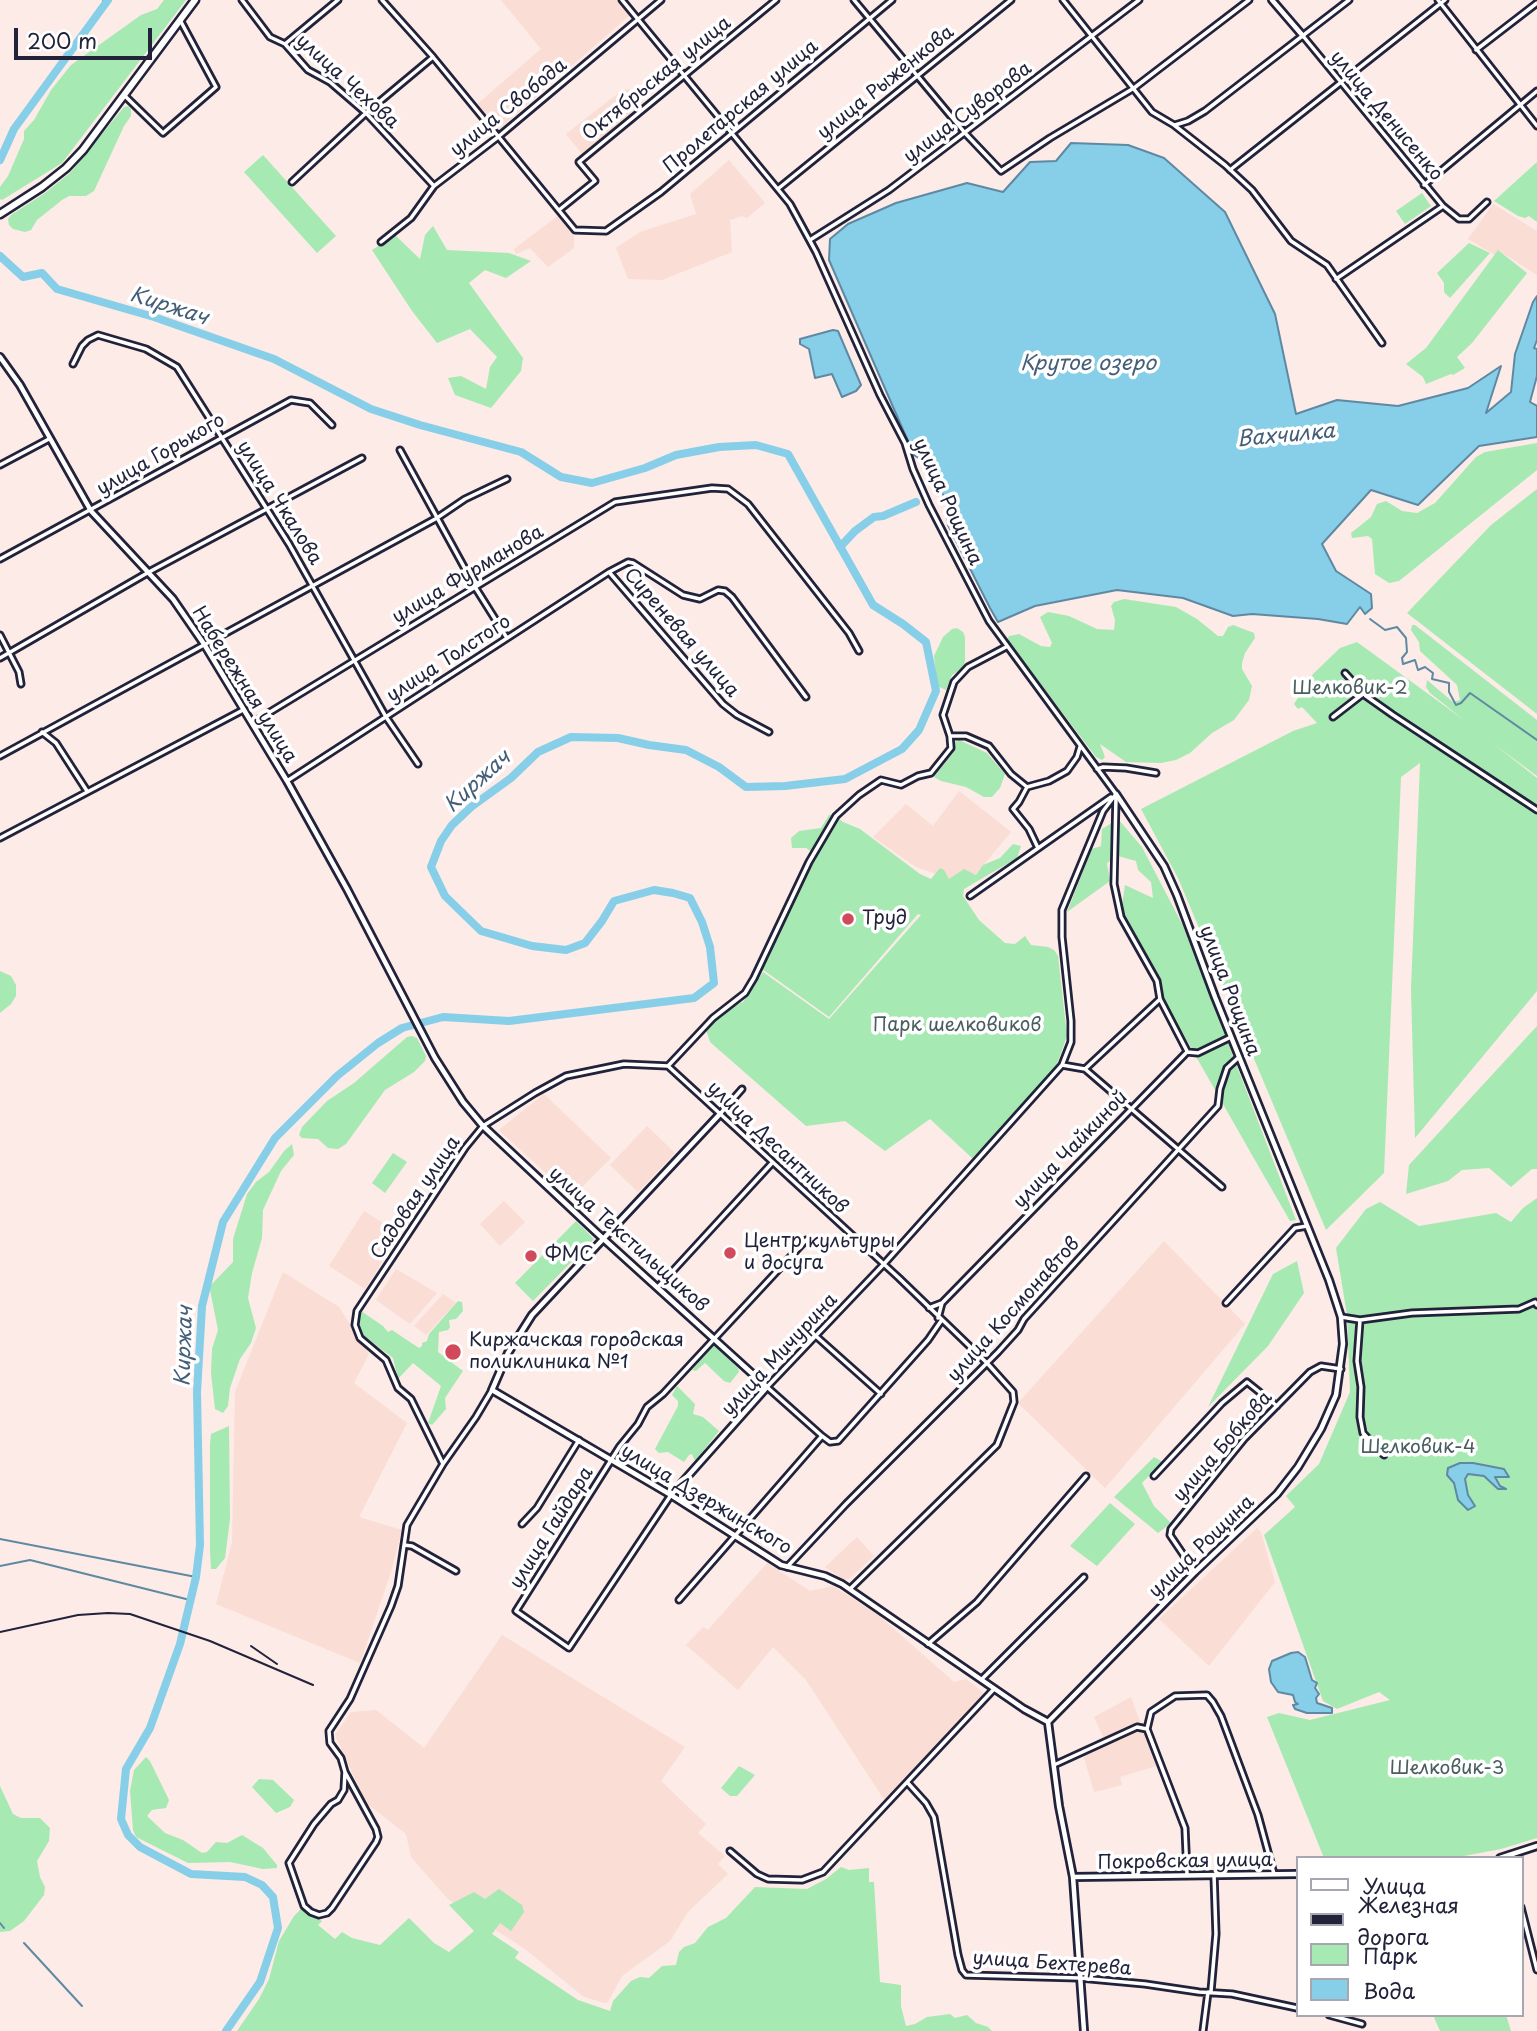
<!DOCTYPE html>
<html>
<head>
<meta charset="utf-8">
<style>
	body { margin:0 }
	#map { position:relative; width:1537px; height:2031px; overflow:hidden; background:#fcebe6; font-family:"Playpen Sans",sans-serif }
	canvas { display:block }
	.legend { position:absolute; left:1296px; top:1856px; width:228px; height:161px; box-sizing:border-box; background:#fff; border:2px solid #a7a7b1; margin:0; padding:9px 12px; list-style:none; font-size:21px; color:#22223b }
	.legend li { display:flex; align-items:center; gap:14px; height:35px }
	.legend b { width:35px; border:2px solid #a7a7b1 }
	.scale { position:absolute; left:14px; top:28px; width:138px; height:32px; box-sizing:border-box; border:4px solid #22223b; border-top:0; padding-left:9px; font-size:21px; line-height:24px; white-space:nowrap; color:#22223b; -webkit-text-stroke:5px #fff; paint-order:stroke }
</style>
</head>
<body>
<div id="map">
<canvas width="1537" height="2031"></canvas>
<ul class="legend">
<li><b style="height:9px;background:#fff"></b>Улица</li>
<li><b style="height:9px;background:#22223b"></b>Железная дорога</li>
<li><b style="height:19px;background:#a7e9b3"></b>Парк</li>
<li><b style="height:19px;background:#87cee8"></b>Вода</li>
</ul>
<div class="scale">200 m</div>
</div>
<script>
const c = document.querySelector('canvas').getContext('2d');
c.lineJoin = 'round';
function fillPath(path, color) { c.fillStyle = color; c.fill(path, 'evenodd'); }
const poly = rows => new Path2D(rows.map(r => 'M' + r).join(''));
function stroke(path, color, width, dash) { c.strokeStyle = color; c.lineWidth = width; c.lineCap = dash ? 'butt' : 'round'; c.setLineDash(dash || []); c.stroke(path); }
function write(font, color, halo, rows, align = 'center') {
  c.font = font + ' "Playpen Sans",sans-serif'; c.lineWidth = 7; c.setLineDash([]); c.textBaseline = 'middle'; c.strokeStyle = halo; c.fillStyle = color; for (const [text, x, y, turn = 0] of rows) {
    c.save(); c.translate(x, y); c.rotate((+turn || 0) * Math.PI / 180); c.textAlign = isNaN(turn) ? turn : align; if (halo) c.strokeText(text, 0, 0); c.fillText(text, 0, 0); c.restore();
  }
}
fillPath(poly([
	[501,0,618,0,630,15,497,131,476,105,541,49],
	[628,89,636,91,646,105,583,155,566,134,621,91],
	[729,160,765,203,747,218,742,216,730,220,732,252,662,280,628,279,616,248,640,232,696,214,690,194],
	[1493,204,1537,231,1537,275,1498,250,1495,255,1468,239],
	[559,215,574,232,574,248,548,267,530,248,516,254,514,249],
	[959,791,1011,832,976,874,954,880,916,867,873,837,906,804,933,826],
	[544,1094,611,1158,572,1197,499,1130],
	[647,1126,675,1153,638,1192,610,1165],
	[504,1201,525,1222,500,1246,480,1224],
	[364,1211,400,1234,365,1289,329,1266],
	[1164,1241,1245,1324,1105,1488,1018,1403],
	[396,1269,437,1293,410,1324,376,1300],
	[283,1272,339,1307,369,1354,354,1383,407,1423,359,1517,402,1530,391,1572,360,1663,216,1604,232,1543,235,1392],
	[443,1294,456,1303,426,1335,414,1326],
	[1257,1528,1261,1532,1275,1582,1209,1666,1159,1619],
	[857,1537,874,1556,850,1578,844,1580,825,1567],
	[767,1563,810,1591,833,1586,877,1614,954,1682,966,1679,986,1695,885,1801,806,1680,773,1647,738,1690,686,1645,703,1627,708,1630],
	[502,1635,685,1747,661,1781,706,1824,698,1833,725,1856,718,1864,728,1874,688,1912,670,1941,622,1976,608,2002,604,2003,584,1997,525,1949,448,1899,411,1857,406,1834,366,1803,335,1735,351,1712,376,1710,424,1748],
	[1131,1697,1156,1766,1120,1777,1122,1785,1094,1792,1082,1751,1105,1741,1094,1717]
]), '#faddd4');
fillPath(poly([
	[164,0,186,0,62,163,2,200,0,199,0,187,8,176,24,139,24,131,34,120,51,90,71,65,141,15,157,9],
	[128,106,131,109,131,116,124,126,94,191,86,196,69,196,62,200,37,220,31,230,25,232,13,229,9,225,8,219,11,215,45,193,70,173,124,107],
	[263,155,336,236,317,253,244,172],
	[1537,162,1537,222,1529,216,1525,218,1518,216,1494,201],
	[1422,193,1431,206,1405,224,1396,211],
	[433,226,447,250,509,253,531,261,506,278,485,270,469,283,523,358,521,371,491,408,455,395,448,378,461,376,486,389,490,367,497,357,470,329,437,343,412,311,372,250,395,235,420,259,425,235],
	[1469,243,1490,253,1450,298,1444,292,1444,283,1437,273],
	[1498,250,1527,273,1472,343,1457,357,1465,368,1453,375,1451,374,1426,384,1423,377,1406,364,1426,348],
	[1537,443,1537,470,1399,581,1389,583,1375,574,1372,539,1368,536,1352,538,1351,533,1371,517,1377,504,1386,501,1402,511,1417,513,1435,503,1476,457,1485,452],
	[1537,489,1537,714,1407,613,1491,525],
	[1124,599,1176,607,1197,619,1218,636,1223,636,1228,627,1233,625,1254,633,1255,638,1245,653,1242,663,1242,669,1252,686,1249,700,1234,720,1212,733,1190,753,1176,760,1161,763,1126,762,1100,744,1105,757,1102,760,1096,757,1007,640,1009,636,1019,634,1041,646,1050,647,1052,643,1040,617,1048,612,1069,616,1097,629,1114,630,1115,620,1111,606,1114,602],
	[1412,625,1415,625,1537,720,1537,776,1494,744,1537,778,1537,991,1415,1138,1411,989,1420,763,1401,777,1384,1173,1326,1230,1178,878,1141,809,1293,731,1317,723,1302,707,1298,709,1294,704,1313,674,1340,648,1357,642,1464,720,1430,693,1426,687,1427,680,1453,702,1460,700,1457,685,1420,651,1419,642,1411,630],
	[957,628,963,632,965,637,965,661,963,668,952,675,946,690,937,686,934,656,943,637,952,629],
	[959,740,987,753,1005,774,1000,788,992,797,984,797,966,787,941,781,934,777,953,753,953,743],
	[833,814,843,822,860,829,920,874,931,879,940,868,944,870,949,879,964,869,976,875,983,865,1000,858,1013,844,1021,846,1017,858,964,889,963,896,979,920,1005,943,1015,944,1025,936,1031,945,1048,947,1054,950,1058,956,1067,1036,1057,1064,1016,1115,972,1158,930,1119,885,1151,845,1121,806,1126,710,1042,705,1027,722,1012,743,1002,763,972,829,1019,921,915,918,914,829,1017,762,969,789,904,796,894,815,854,806,848,792,848,791,838,799,831,821,828,829,815],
	[1118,819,1142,847,1183,926,1296,1220,1290,1221,1252,1155,1165,1002,1160,981,1121,912,1125,885,1153,898,1151,882,1138,870,1136,861,1118,856,1107,863,1110,881,1067,912,1092,849,1101,846,1102,829],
	[0,971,11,976,16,985,16,996,11,1004,0,1013],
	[1537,1026,1537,1169,1532,1169,1511,1187,1489,1168,1462,1170,1448,1181,1406,1194,1409,1165],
	[412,1036,417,1038,426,1056,425,1061,414,1072,385,1090,346,1144,338,1149,328,1148,318,1139,302,1138,299,1135,302,1127,327,1101,354,1083,407,1037],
	[292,1144,294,1155,281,1171,263,1210,262,1238,252,1273,248,1298,256,1328,251,1343,240,1359,230,1388,228,1406,223,1413,215,1409,211,1373,212,1349,218,1330,210,1290,211,1285,233,1262,233,1239,247,1194,256,1182,269,1172,284,1151],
	[393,1153,407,1162,385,1193,372,1183],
	[1537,1198,1537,1838,1501,1849,1453,1858,1324,1858,1267,1717,1279,1713,1310,1720,1390,1700,1379,1692,1337,1709,1323,1701,1264,1535,1295,1507,1286,1496,1319,1464,1350,1392,1347,1315,1336,1248,1366,1209,1380,1202,1419,1226,1496,1213,1511,1222,1523,1208],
	[576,1221,594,1239,533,1301,515,1283],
	[1297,1261,1304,1293,1268,1346,1208,1407,1273,1274],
	[458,1301,462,1302,463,1311,456,1319,449,1320,450,1327,448,1330,439,1332,438,1352,463,1371,445,1398,446,1409,432,1425,428,1423,441,1386,413,1363,398,1379,393,1358,359,1332,357,1324,361,1311,383,1326,388,1332,392,1330,419,1348,422,1346,422,1343,427,1341,429,1334],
	[714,1345,738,1368,739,1372,730,1383,724,1381,705,1363,696,1371,692,1370],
	[677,1386,695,1404,693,1414,703,1417,719,1431,695,1461,692,1454,689,1455,684,1462,668,1452,659,1453,655,1449,678,1406,678,1401,672,1395],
	[229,1426,230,1519,225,1558,216,1569,211,1569,210,1550,210,1444,211,1434],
	[1154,1457,1163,1462,1142,1483,1154,1506,1171,1523,1158,1533,1114,1497],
	[1110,1503,1135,1524,1097,1566,1070,1546],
	[146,1757,150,1761,169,1800,166,1808,152,1810,147,1816,165,1833,183,1840,202,1853,207,1852,216,1842,227,1843,242,1835,263,1848,277,1865,277,1868,263,1869,230,1862,188,1863,136,1837,133,1830,130,1791,134,1770],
	[739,1766,755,1775,737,1796,730,1796,721,1788],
	[259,1779,273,1780,294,1800,290,1807,276,1813,252,1787],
	[0,1786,13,1814,21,1818,40,1818,50,1828,49,1841,37,1861,40,1877,45,1887,44,1895,24,1921,10,1931,0,1932],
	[841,1867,849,1870,869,1868,869,1882,874,1882,880,1982,901,1985,901,2006,906,2026,915,2024,927,2017,950,2014,955,2018,967,2015,976,2023,988,2027,992,2031,237,2031,259,1999,269,1979,279,1941,294,1916,302,1908,322,1921,318,1925,335,1939,342,1932,352,1938,380,1945,409,1918,434,1943,449,1952,474,1931,449,1905,474,1892,485,1899,499,1889,522,1905,524,1912,511,1931,500,1923,492,1934,519,1952,515,1958,578,2000,610,2011,613,2001,631,1981,640,1977,649,1978,662,1966,676,1965,679,1952,684,1947,695,1943,708,1927,726,1918,755,1887,807,1889,826,1879],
	[1433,2015,1506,2015,1511,2031,1440,2031]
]), '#a7e9b3');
const water = poly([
	[1071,143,1128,145,1164,158,1225,212,1275,314,1296,414,1337,400,1398,406,1468,388,1501,366,1486,413,1511,392,1515,354,1533,302,1537,296,1537,340,1534,348,1537,349,1537,376,1530,402,1537,406,1537,437,1479,446,1418,505,1371,490,1322,544,1336,571,1371,594,1372,608,1365,614,1360,607,1347,624,1318,619,1252,614,1233,616,1183,598,1117,590,1035,606,998,622,990,608,948,525,946,509,948,501,941,492,940,485,932,482,924,469,926,463,914,455,829,260,830,239,848,224,896,203,967,183,1003,192,1030,162,1056,161,1071,143],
	[833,330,838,331,861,385,856,391,842,397,832,374,815,378,809,349,800,344,800,339,833,330],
	[1460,1463,1473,1463,1504,1469,1509,1477,1495,1477,1500,1486,1506,1489,1498,1489,1484,1476,1468,1474,1465,1479,1468,1495,1475,1506,1468,1510,1458,1500,1454,1483,1447,1475,1448,1468,1460,1463],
	[1298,1652,1305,1657,1312,1680,1317,1683,1315,1688,1319,1694,1316,1698,1317,1703,1332,1708,1332,1713,1307,1713,1295,1709,1293,1705,1298,1704,1295,1702,1293,1695,1278,1692,1271,1682,1269,1669,1272,1661,1291,1653,1298,1652]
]);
fillPath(water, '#87cee8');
stroke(water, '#5f89a3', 2);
stroke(poly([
	[103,0,106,3],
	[1370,619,1385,630,1397,627,1406,638,1407,652,1402,658,1403,664,1415,660,1418,670,1425,667,1433,673,1432,679,1449,683,1449,692,1456,705,1461,703,1470,693,1537,740],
	[0,1539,196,1577],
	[0,1566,30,1560,190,1600],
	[0,1923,4,1928],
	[24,1943,82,2006]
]), '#5f89a3', 2);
stroke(poly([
	[0,160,14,129,108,0],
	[0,256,23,277,42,273,57,289,154,317,274,359,371,409,420,425,521,452,561,477,592,483,645,468,676,455,719,447,756,445,788,454,873,605,903,624,926,642,936,691,919,730,902,749,845,779,785,786,746,787,719,767,686,750,649,745,618,738,571,737,538,752,511,778,471,807,452,825,441,841,431,867,445,896,481,931,532,946,566,950,585,943,602,921,614,901,654,890,673,893,690,898,702,922,710,947,714,983,694,998,509,1021,443,1017,402,1028,378,1043,337,1076,275,1138,223,1222,202,1306,197,1392,200,1545,196,1577,180,1644,150,1728,126,1769,121,1819,128,1835,140,1847,191,1874,245,1877,262,1885,273,1897,278,1928,260,1982,226,2031],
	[840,547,855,531,874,517,883,516,916,502]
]), '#87cee8', 8);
const minor = poly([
	[242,0,270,37,285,44,308,70,330,82,366,113,434,186],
	[382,0,433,57,575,230,606,231,661,192,892,0],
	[622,0,790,204,816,252,880,395,905,443,913,469,929,505,989,621,1116,794],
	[854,0,965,133,1001,171,1050,138,1134,88,1249,0],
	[1063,0,1152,112,1174,125,1225,165,1252,190,1291,241,1327,265,1382,343],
	[1438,0,1537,126],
	[1303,36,1443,206,1459,219,1469,219,1487,202],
	[285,44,338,0],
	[1476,50,1537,3],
	[125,96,163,133,216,87,180,20],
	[1175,125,1188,121,1205,111,1349,0],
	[1230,170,1445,0],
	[292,182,366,113,433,57],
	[1424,185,1537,91],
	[779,188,1011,0],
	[559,210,595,181,579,162,776,0],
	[810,240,889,190,1139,0],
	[381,242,411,218,434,186,498,137,661,0],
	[1336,279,1443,206],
	[73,364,82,346,88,340,98,335,146,349,177,367,289,544,386,717,418,764],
	[400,450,475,587,507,638],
	[0,465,49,439],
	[0,559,291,400,310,403,332,425],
	[609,572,723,704,737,715,769,732],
	[0,635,19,672,21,684],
	[0,658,149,572,362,458],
	[1345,673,1366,696,1393,715,1537,810],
	[1333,717,1364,693],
	[252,723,615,502,712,488,728,489,748,504,849,633,859,651],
	[42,732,56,743,87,791],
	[950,736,966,736,989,746,1011,774,1027,787],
	[0,756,437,518,465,499,507,479],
	[1097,769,1103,767,1126,768,1156,773],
	[287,781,609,572,628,562,633,563,683,595,700,599,718,590,725,591,732,597,806,697],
	[1116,797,1114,884,1121,917,1157,981,1160,999,1187,1051],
	[0,838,243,710],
	[1038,848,1029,829,1013,809,1019,802,1027,787,1049,781,1067,771,1077,757,1080,747],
	[970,896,1111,797],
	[1062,1065,1085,1069,1160,999],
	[668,1066,899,1278,987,1363,1013,1392,1014,1402,997,1445,850,1589],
	[1085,1069,1222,1187],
	[720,1114,742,1089],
	[658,1287,772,1163],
	[1226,1303,1295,1228,1307,1226],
	[929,1308,942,1303,1187,1052,1198,1053,1231,1037],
	[1341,1317,1360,1320],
	[938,1318,942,1303],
	[817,1337,881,1394],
	[822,1436,767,1387,883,1265,1062,1065,1071,1042,1071,1021,1062,937,1062,910,1103,811,1116,794],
	[1384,1455,1363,1433,1360,1417,1361,1387,1357,1361,1360,1320,1412,1313,1519,1309,1535,1302,1537,1305],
	[443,1464,411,1399,398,1388,386,1360,360,1338,355,1325,357,1311,465,1148,483,1126,535,1093,566,1076,624,1064,668,1066,713,1018,745,993,754,978,809,862,836,816,859,795,881,780,901,785,918,776,931,773,951,748,950,736,943,715,954,682,968,667,1006,647],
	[1154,1476,1222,1403,1247,1382,1277,1406],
	[671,1495,569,1648,516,1611,620,1446,638,1424,647,1407,663,1394,806,1240],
	[522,1524,537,1508,579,1440],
	[404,1545,412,1546,456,1571],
	[787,1567,846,1504,998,1352,1018,1330,1024,1319,1218,1106,1220,1089,1227,1068,1239,1057],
	[1195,1572,1170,1535,1171,1529,1245,1438,1310,1372,1321,1366,1341,1369],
	[679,1600,822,1436,830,1442,838,1441,928,1340,941,1321],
	[928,1644,977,1602,1086,1476],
	[982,1679,1084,1577],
	[1147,1729,1151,1712,1175,1696,1207,1695,1213,1702,1221,1716,1258,1815,1274,1874],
	[1054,1765,1137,1727,1147,1729,1185,1828,1187,1874],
	[345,1772,376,1829,378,1837,376,1842,332,1908,327,1913,319,1915,311,1912,304,1906,289,1863,314,1824,331,1804,338,1800,344,1790,345,1772,341,1758,330,1743,329,1731,350,1699,391,1606,398,1586,407,1525,443,1464,476,1417,492,1390],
	[907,1782,926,1803,934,1817,958,1955,962,1970,966,1975,1080,1978,1145,1984,1199,1992,1232,1994,1297,2008],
	[730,1851,757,1874,768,1879,802,1880,823,1872,994,1689],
	[1521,1907,1537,1970],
	[1211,1991,1216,1934,1214,1875],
	[1329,2015,1362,2024],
	[1203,2031,1208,1992]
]);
const tertiary = poly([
	[1272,0,1303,36],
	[0,357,20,385,91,511,173,599,204,644,287,781,347,889,435,1058,463,1102,483,1126,597,1233,767,1387,671,1495],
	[720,1114,532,1315,508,1353,492,1390,671,1495,781,1565,825,1576,842,1584,1024,1709,1048,1722],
	[1048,1722,1195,1572,1277,1494,1298,1467,1321,1429,1336,1395,1343,1344,1341,1317,1329,1280,1215,997,1177,895,1164,866,1116,794],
	[1048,1722,1059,1806,1073,1877,1084,2031],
	[1500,1858,1537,1846],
	[1073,1877,1297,1874]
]);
const primary = poly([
	[0,214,42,187,66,168,83,150,195,0]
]);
stroke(minor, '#22223b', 9);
stroke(tertiary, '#22223b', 10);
stroke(primary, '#22223b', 11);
stroke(minor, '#fff', 3.5);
stroke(tertiary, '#fff', 4.5);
stroke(primary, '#fff', 6);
stroke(poly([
	[0,1632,78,1615,108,1613,130,1614,210,1641,313,1685],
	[251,1646,277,1664]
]), '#22223b', 2);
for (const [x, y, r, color] of [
	[848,919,7,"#d1495b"],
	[730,1253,7,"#d1495b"],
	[531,1256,7,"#d1495b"],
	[453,1352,9,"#d1495b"]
]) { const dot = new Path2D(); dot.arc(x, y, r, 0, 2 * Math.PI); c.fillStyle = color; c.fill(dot); stroke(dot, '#fff', 2.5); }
write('19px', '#22223b', '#fff', [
	["Октябрьская улица",657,79,-39],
	["улица Чехова",347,82,42],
	["улица Рыженкова",886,83,-39],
	["Пролетарская улица",741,107,-40],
	["улица Свобода",509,108,-39],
	["улица Суворова",968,113,-37],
	["улица Денисенко",1386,116,50],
	["улица Горького",161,455,-30],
	["улица Рощина",947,502,65],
	["улица Чкалова",279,503,58],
	["улица Фурманова",468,575,-31],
	["Сиреневая улица",681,633,49],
	["улица Толстого",449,659,-33],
	["Набережная улица",244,685,58],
	["улица Рощина",1229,991,69],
	["улица Десантников",777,1148,43],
	["улица Чайкиной",1071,1150,-46],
	["Садовая улица",416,1198,-56],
	["улица Текстильщиков",628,1240,42],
	["улица Космонавтов",1014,1310,-48],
	["улица Мичурина",780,1355,-47],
	["улица Бобкова",1223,1447,-49],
	["улица Дзержинского",706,1500,31],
	["улица Гайдара",552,1528,-58],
	["улица Рощина",1202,1547,-44],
	["Покровская улица",1185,1862,-1],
	["улица Бехтерева",1052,1964,4]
]);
write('19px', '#4a5e5f', '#fff', [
	["Шелковик-2",1350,689],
	["Парк шелковиков",957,1026],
	["Шелковик-4",1418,1448],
	["Шелковик-3",1447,1769]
]);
write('19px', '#22223b', '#fff', [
	["Труд",862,919],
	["Центр культуры",744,1242],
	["и досуга",744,1264],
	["ФМС",545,1256],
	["Киржачская городская",469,1341],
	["поликлиника №1",469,1363]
], 'left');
write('italic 21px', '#455e78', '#fff', [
	["Киржач",169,307,18],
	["Крутое озеро",1088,364],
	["Вахчилка",1286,436,-5],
	["Киржач",478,782,-42],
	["Киржач",185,1346,-88]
]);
</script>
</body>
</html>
